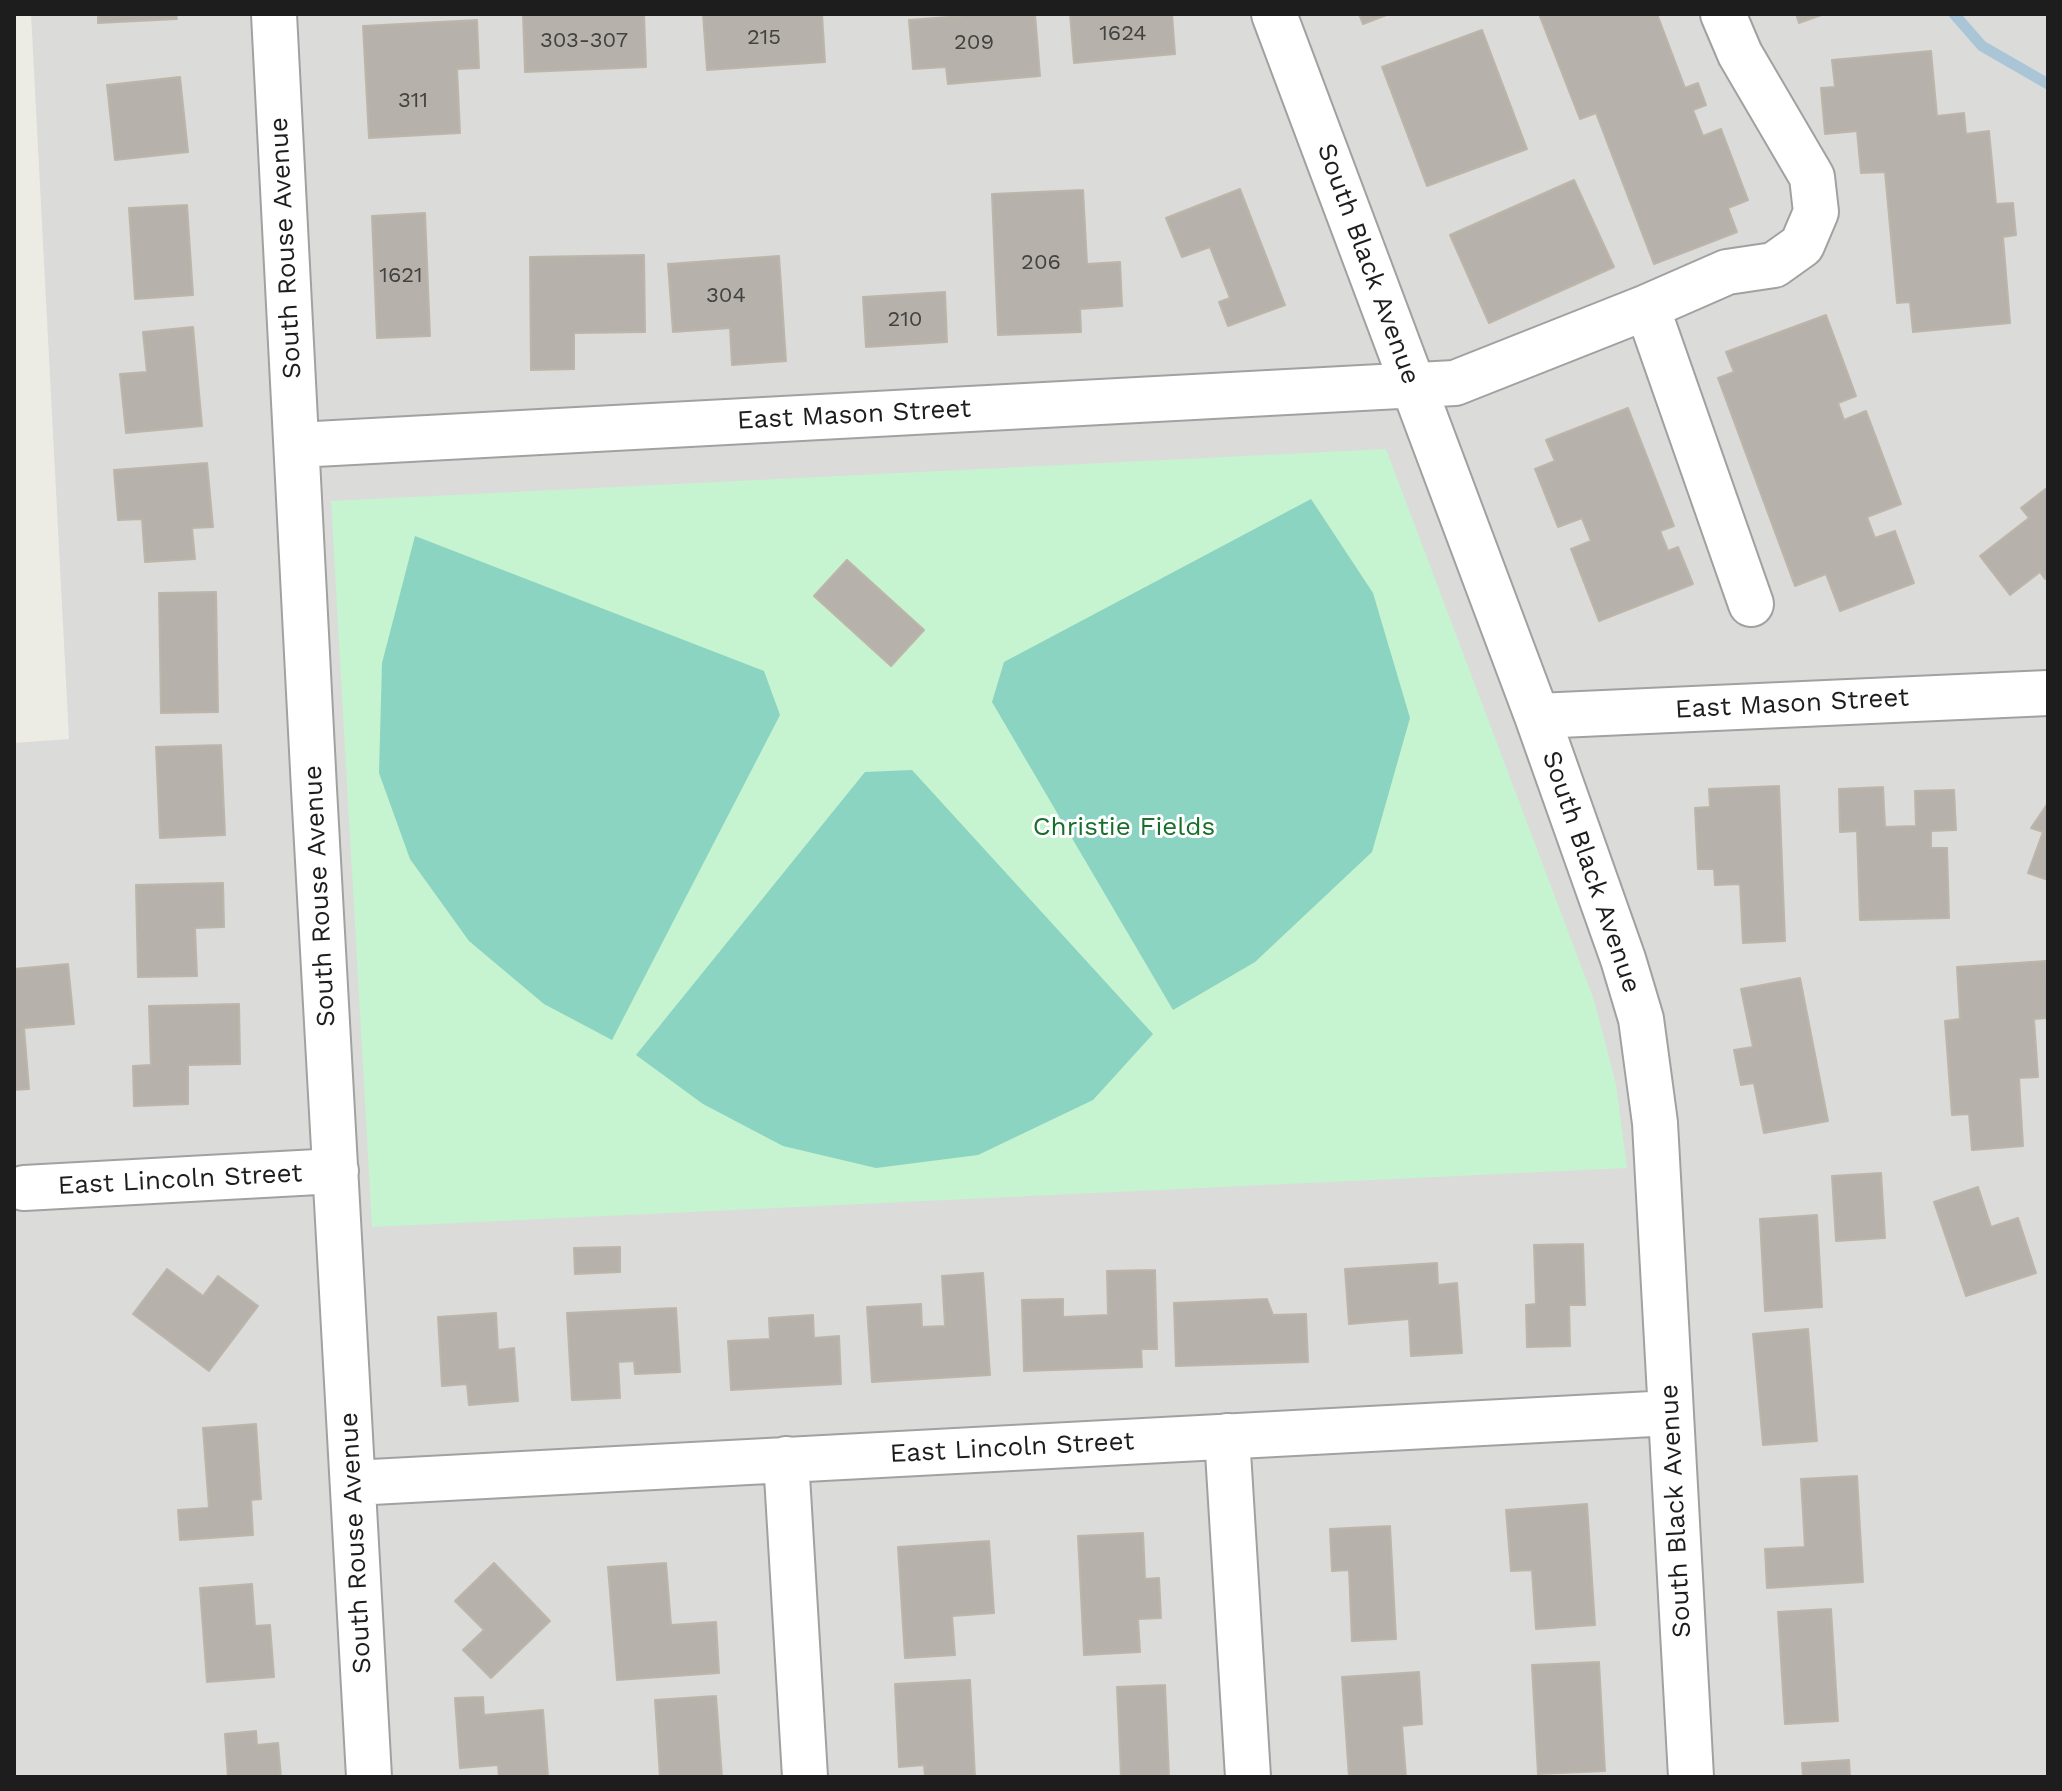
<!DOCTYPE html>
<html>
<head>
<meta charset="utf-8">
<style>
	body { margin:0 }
	#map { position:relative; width:2062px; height:1791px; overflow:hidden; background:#edece4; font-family:"Work Sans",sans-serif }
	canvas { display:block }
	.frame { position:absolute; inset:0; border:16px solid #1d1d1d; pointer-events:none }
</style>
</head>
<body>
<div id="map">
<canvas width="2062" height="1791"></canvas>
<div class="frame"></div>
</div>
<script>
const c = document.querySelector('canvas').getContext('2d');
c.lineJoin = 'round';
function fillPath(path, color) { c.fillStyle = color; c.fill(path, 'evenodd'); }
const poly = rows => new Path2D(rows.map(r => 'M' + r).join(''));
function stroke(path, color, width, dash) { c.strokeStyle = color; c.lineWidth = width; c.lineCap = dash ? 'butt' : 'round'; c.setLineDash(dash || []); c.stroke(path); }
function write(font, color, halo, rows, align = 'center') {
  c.font = font + ' "Work Sans",sans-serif'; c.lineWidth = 6; c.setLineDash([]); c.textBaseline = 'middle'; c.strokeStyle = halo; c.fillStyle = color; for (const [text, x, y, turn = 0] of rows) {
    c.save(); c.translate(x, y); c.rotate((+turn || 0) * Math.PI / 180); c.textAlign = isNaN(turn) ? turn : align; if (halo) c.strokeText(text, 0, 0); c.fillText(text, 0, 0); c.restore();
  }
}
fillPath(poly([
	[31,14,2048,14,2048,1777,14,1777,14,743,69,739]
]), '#dbdbda');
fillPath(poly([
	[1386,449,1594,1000,1616,1084,1627,1168,372,1227,331,501]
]), '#c6f3d0');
fillPath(poly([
	[1311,499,1373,593,1410,718,1372,852,1255,962,1173,1010,992,702,1004,662],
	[415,536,764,671,780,715,612,1040,544,1004,469,941,410,859,379,773,382,663],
	[912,770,1153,1034,1093,1100,978,1155,876,1168,783,1146,703,1104,636,1055,865,772]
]), '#8bd4c2');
stroke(poly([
	[1954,14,1982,46,2048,84]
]), '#aac6d6', 11);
const building = poly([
	[98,14,176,14,177,19,98,23,98,14],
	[523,14,644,14,646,67,525,72,523,14],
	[703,14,822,14,825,62,707,70,703,14],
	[962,14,1035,14,1040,76,948,84,946,67,913,69,909,20,962,16,962,14],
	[1070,14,1172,14,1175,54,1074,63,1070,14],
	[1359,14,1389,14,1363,24,1359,14],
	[1539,14,1657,14,1685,88,1698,83,1706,105,1693,110,1703,136,1721,129,1748,200,1728,208,1737,232,1654,264,1596,113,1580,119,1539,14],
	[1796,14,1824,14,1799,23,1796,14],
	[477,20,479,68,457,69,460,133,369,138,363,26,477,20],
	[1482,30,1527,149,1427,186,1382,67,1482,30],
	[1931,51,1937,116,1964,113,1966,134,1989,131,1996,204,2013,203,2016,235,2003,237,2010,323,1913,332,1910,302,1897,303,1885,172,1861,173,1857,131,1825,134,1821,88,1835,87,1832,60,1931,51],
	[180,77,188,152,115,160,107,85,180,77],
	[1574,180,1614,267,1489,323,1450,235,1574,180],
	[1240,189,1285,305,1228,326,1219,302,1230,298,1210,247,1182,257,1166,218,1240,189],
	[1083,190,1087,264,1120,262,1122,306,1080,309,1081,332,998,335,992,194,1083,190],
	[187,205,193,295,135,299,129,208,187,205],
	[425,213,430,336,377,338,372,216,425,213],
	[644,255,645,332,574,333,574,369,531,370,530,257,644,255],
	[779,256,786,361,732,365,730,328,673,332,668,264,779,256],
	[945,292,947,342,866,347,863,297,945,292],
	[1826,315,1856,396,1838,403,1844,420,1866,411,1901,504,1867,517,1875,538,1895,531,1914,583,1840,611,1826,574,1795,586,1718,378,1734,372,1726,352,1826,315],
	[193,327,202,426,126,433,120,374,147,372,143,332,193,327],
	[1628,408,1674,526,1660,531,1668,551,1678,547,1693,584,1599,621,1571,549,1591,541,1582,518,1558,527,1535,469,1555,461,1546,440,1628,408],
	[207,463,213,527,192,528,195,559,145,562,142,519,118,520,114,470,207,463],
	[2048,487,2048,577,2045,579,2040,572,2010,595,1980,556,2029,518,2021,508,2048,487],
	[847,560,924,630,891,666,814,596,847,560],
	[216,592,218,712,161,713,159,593,216,592],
	[221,745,225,835,160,838,156,747,221,745],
	[1779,786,1785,941,1743,943,1740,884,1715,885,1714,869,1698,869,1695,808,1710,807,1709,789,1779,786],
	[1883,787,1885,827,1916,826,1915,791,1954,790,1956,830,1931,831,1931,848,1947,848,1949,918,1860,920,1857,831,1840,832,1839,789,1883,787],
	[2048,803,2048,880,2028,873,2043,832,2031,828,2048,803],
	[223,883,224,927,195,928,197,976,138,977,136,885,223,883],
	[2046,961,2048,1018,2034,1019,2038,1077,2019,1078,2023,1146,1972,1150,1969,1114,1952,1115,1945,1021,1960,1019,1957,967,2046,961],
	[68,964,74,1024,24,1028,29,1089,14,1090,14,969,68,964],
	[1800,978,1828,1121,1764,1133,1754,1083,1741,1085,1734,1050,1753,1047,1741,989,1800,978],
	[239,1004,240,1064,188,1065,188,1104,134,1106,133,1066,151,1065,149,1006,239,1004],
	[1881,1173,1885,1238,1836,1241,1832,1176,1881,1173],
	[1978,1187,1991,1227,2018,1218,2036,1273,1966,1296,1934,1202,1978,1187],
	[1817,1215,1822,1307,1765,1311,1760,1219,1817,1215],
	[1583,1244,1585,1305,1569,1305,1570,1346,1527,1347,1526,1305,1536,1304,1534,1245,1583,1244],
	[620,1247,620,1272,575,1274,574,1248,620,1247],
	[1437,1263,1438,1285,1457,1283,1462,1353,1411,1356,1409,1319,1349,1324,1345,1269,1437,1263],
	[167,1269,203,1296,218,1276,258,1306,209,1371,133,1314,167,1269],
	[1155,1270,1157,1349,1141,1349,1142,1367,1024,1371,1022,1300,1063,1299,1063,1317,1108,1315,1107,1271,1155,1270],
	[983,1273,990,1375,872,1382,867,1307,921,1304,922,1327,945,1326,942,1276,983,1273],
	[1267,1299,1273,1315,1306,1314,1308,1362,1176,1366,1174,1303,1267,1299],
	[676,1308,680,1372,635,1374,634,1361,618,1362,620,1398,572,1400,567,1313,676,1308],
	[496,1313,498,1350,514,1348,518,1401,469,1405,467,1384,442,1386,438,1317,496,1313],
	[813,1315,814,1338,839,1336,841,1384,731,1390,728,1341,770,1339,769,1318,813,1315],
	[1808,1329,1817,1441,1763,1445,1753,1334,1808,1329],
	[256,1424,261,1499,251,1500,253,1535,180,1540,178,1510,209,1508,203,1428,256,1424],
	[1857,1476,1863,1582,1767,1588,1765,1549,1805,1547,1801,1479,1857,1476],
	[1587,1504,1595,1625,1536,1629,1532,1570,1511,1571,1506,1510,1587,1504],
	[1390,1526,1396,1639,1352,1641,1349,1570,1332,1571,1330,1529,1390,1526],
	[1143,1533,1145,1579,1159,1578,1161,1618,1138,1619,1140,1652,1084,1655,1078,1536,1143,1533],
	[989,1541,994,1613,952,1616,955,1655,905,1658,898,1547,989,1541],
	[494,1563,550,1621,491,1678,463,1650,484,1630,455,1601,494,1563],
	[666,1563,671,1625,716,1622,719,1673,617,1680,608,1567,666,1563],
	[252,1584,255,1626,270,1625,274,1677,207,1682,200,1588,252,1584],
	[1831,1609,1838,1721,1785,1724,1778,1612,1831,1609],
	[1599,1662,1605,1771,1538,1774,1532,1665,1599,1662],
	[1419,1672,1422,1724,1402,1726,1406,1777,1349,1777,1342,1677,1419,1672],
	[970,1680,975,1777,925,1777,924,1765,899,1767,895,1684,970,1680],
	[1165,1685,1169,1777,1121,1777,1117,1687,1165,1685],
	[716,1696,722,1777,660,1777,655,1700,716,1696],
	[483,1697,484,1715,543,1710,548,1777,499,1777,498,1765,460,1768,455,1698,483,1697],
	[256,1731,257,1745,278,1743,281,1777,228,1777,225,1734,256,1731],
	[1849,1760,1850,1777,1803,1777,1802,1763,1849,1760]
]);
fillPath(building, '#b6b2ab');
stroke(building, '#bdb5a9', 2);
const minor = poly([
	[274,14,314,789,369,1777],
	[1274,14,1537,716,1623,959,1641,1019,1655,1123,1691,1777],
	[1647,307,1751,604],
	[297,445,1455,383,1647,307,1727,272,1774,265,1802,245,1816,212,1812,177,1740,54,1723,14],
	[1537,716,2048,693],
	[24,1188,336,1171],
	[1227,1436,1248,1777],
	[786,1459,805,1777],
	[353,1483,1671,1413]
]);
stroke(minor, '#a1a1a1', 48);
stroke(minor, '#fff', 44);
write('22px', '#434240', null, [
	["1624",1123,34],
	["215",764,38],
	["303-307",584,41],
	["209",974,43],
	["311",413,101],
	["206",1041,263],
	["1621",401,276],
	["304",726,296],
	["210",905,320]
]);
write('26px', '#1d1d1d', '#fff', [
	["South Rouse Avenue",286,248,-93],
	["South Black Avenue",1368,264,70],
	["East Mason Street",854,415,-3],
	["East Mason Street",1792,704,-3],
	["South Black Avenue",1591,872,71],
	["South Rouse Avenue",320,896,-93],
	["East Lincoln Street",180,1180,-3],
	["East Lincoln Street",1012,1448,-3],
	["South Black Avenue",1676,1511,-93],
	["South Rouse Avenue",356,1543,-93]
]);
write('26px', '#176f2b', '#fff', [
	["Christie Fields",1124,827]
]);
</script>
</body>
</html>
